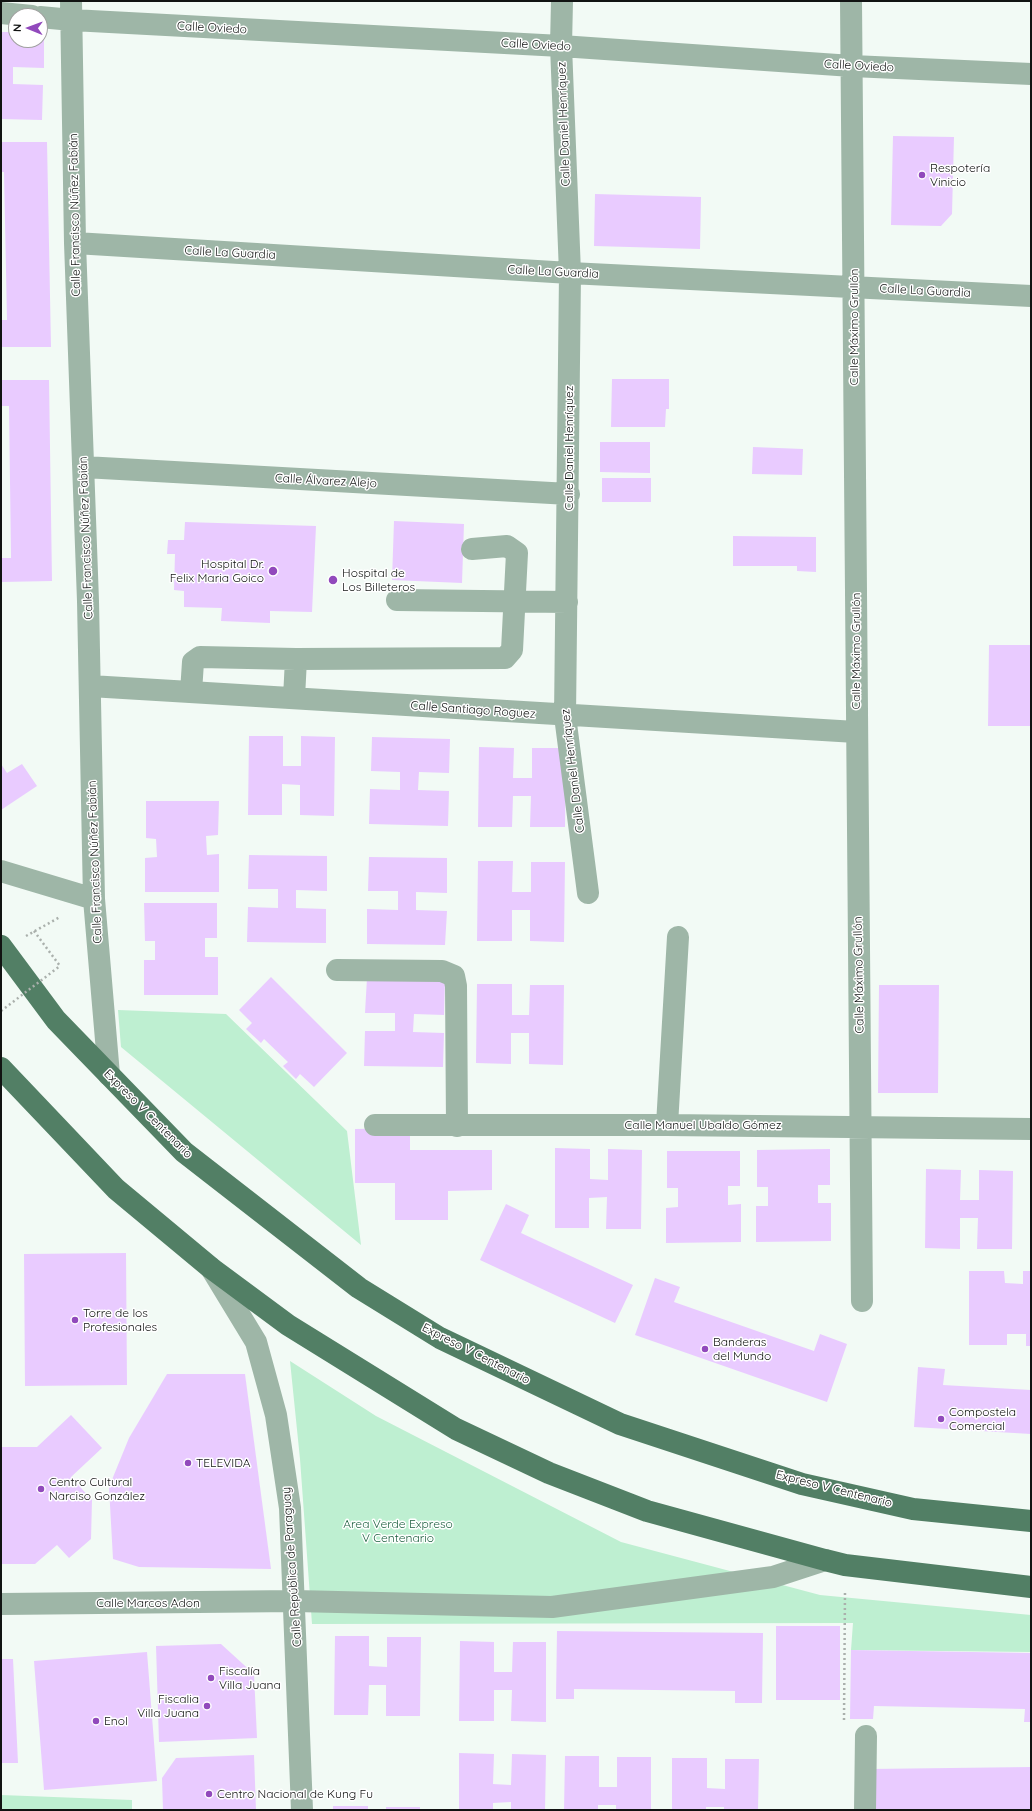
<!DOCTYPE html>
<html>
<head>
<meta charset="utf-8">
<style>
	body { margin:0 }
	#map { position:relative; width:1032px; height:1811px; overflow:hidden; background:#f2faf5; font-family:Quicksand,sans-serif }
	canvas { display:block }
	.frame { position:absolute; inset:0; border:2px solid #111312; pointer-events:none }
	.north { position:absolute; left:8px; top:8px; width:40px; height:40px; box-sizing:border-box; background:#fff; border:1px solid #a0a1a0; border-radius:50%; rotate:271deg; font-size:11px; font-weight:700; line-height:16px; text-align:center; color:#111312 }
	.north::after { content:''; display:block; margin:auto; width:14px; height:18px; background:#9149bc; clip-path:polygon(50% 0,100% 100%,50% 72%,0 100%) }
</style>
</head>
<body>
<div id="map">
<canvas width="1032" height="1811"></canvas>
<div class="frame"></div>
<div class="north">N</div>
</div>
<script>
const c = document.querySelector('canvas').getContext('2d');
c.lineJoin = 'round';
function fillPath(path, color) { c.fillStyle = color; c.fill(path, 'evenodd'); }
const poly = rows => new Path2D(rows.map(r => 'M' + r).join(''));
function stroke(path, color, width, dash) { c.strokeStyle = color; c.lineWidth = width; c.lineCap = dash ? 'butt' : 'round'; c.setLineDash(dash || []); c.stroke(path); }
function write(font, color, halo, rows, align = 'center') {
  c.font = font + ' Quicksand,sans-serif'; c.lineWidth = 3; c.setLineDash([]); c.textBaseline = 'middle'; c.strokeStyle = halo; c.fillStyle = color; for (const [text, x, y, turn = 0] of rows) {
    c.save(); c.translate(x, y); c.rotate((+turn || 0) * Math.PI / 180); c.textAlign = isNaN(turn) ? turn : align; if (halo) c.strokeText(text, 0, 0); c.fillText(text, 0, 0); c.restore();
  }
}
fillPath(poly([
	[118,1010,226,1014,347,1131,361,1245,121,1047],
	[290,1361,376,1416,621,1542,820,1595,1031,1615,1031,1652,851,1650,853,1623,312,1624,300,1459],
	[1,1795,132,1800,132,1810,1,1810]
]), '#beefd1');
fillPath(poly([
	[1,32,16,32,16,40,40,40,40,33,44,33,44,68,13,67,13,84,43,85,42,120,1,119],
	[893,136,954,137,952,214,941,226,891,225],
	[1,142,47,142,51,347,1,347,1,320,7,320,4,172,1,172],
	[595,194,701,197,700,249,594,246],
	[612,379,669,379,669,409,666,409,665,427,611,427],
	[1,380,49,380,52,581,1,582,1,558,11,558,9,406,1,406],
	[600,442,650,442,650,473,600,472],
	[753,447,803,449,802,475,752,474],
	[602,478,651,478,651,502,602,502],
	[394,521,464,524,462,583,392,580],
	[185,522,316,526,312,612,270,611,270,623,221,621,222,608,184,607,184,591,174,590,175,554,167,554,168,540,184,540],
	[733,536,816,537,816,572,797,571,797,566,733,566],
	[989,645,1031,645,1031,726,988,726],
	[249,736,283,736,283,766,301,766,301,736,335,737,334,816,300,815,300,785,282,784,282,815,248,815],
	[372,737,450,739,449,773,419,772,418,790,449,791,448,826,369,824,370,789,400,790,400,772,371,771],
	[479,747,514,748,513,778,532,778,532,748,566,748,565,827,530,827,531,796,513,796,512,827,478,827],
	[1,764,7,773,22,764,37,786,1,810],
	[146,801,219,801,218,835,206,836,207,855,219,854,219,892,145,892,145,858,157,857,156,839,146,838],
	[249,855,327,856,327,891,296,890,296,908,326,909,326,943,247,942,248,907,278,908,278,889,248,889],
	[369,857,447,858,447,893,416,892,416,910,447,911,445,945,367,944,367,909,398,910,398,891,368,891],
	[478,861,513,861,512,892,531,892,531,862,565,862,564,942,530,941,530,910,512,910,512,941,477,941],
	[144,903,217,903,217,938,205,938,205,957,218,957,218,995,144,995,144,960,155,960,155,941,145,941],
	[271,977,347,1053,314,1087,300,1074,296,1079,283,1066,288,1062,264,1039,261,1043,246,1029,252,1023,239,1010],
	[367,978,445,980,444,1015,414,1014,413,1032,444,1033,443,1067,364,1066,365,1031,395,1031,395,1013,365,1013],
	[477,984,512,984,512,1015,529,1015,530,985,564,985,563,1065,529,1064,529,1033,511,1033,511,1064,476,1063],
	[879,985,939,985,938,1093,878,1093],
	[410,1128,410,1150,492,1150,492,1190,448,1191,448,1220,395,1220,395,1183,355,1183,355,1129],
	[555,1148,590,1149,590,1179,608,1180,608,1149,642,1150,641,1229,606,1229,607,1197,589,1198,589,1228,555,1228],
	[830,1149,830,1185,818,1185,818,1203,831,1203,831,1241,756,1242,756,1206,768,1206,768,1187,757,1187,757,1150],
	[667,1151,740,1151,740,1186,728,1186,728,1205,741,1204,741,1242,666,1243,666,1208,678,1207,678,1188,667,1188],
	[926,1169,961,1170,960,1200,979,1200,979,1170,1013,1171,1012,1249,977,1249,978,1218,960,1218,960,1249,925,1248],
	[506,1204,529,1215,521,1233,633,1285,615,1323,480,1260],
	[126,1253,127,1385,25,1386,24,1254],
	[969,1271,1004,1271,1005,1283,1023,1284,1023,1271,1031,1271,1031,1346,1026,1346,1026,1334,1007,1334,1007,1345,969,1345],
	[655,1278,680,1287,674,1302,814,1351,820,1334,847,1344,827,1402,635,1335],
	[918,1367,945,1369,943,1385,1031,1390,1031,1434,914,1427],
	[167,1374,245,1374,271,1569,139,1567,113,1559,109,1487,129,1438],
	[71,1415,102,1448,71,1477,92,1500,91,1539,69,1558,57,1545,35,1564,1,1564,1,1447,37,1447],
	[776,1626,840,1626,840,1700,776,1700],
	[557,1631,763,1633,762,1703,735,1703,735,1691,574,1689,574,1699,556,1699],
	[335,1636,369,1636,369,1666,387,1667,387,1637,421,1637,420,1716,386,1716,386,1685,369,1685,368,1715,334,1715],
	[460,1641,494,1642,494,1672,512,1672,513,1642,546,1642,546,1722,511,1721,512,1690,494,1690,494,1721,459,1721],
	[221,1644,254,1674,257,1738,159,1742,156,1646],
	[851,1650,1031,1653,1031,1722,1024,1722,1025,1709,874,1706,873,1719,850,1719],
	[147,1652,157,1781,44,1790,34,1661],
	[1,1659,13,1659,18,1763,1,1763],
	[459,1753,494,1754,493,1784,511,1785,512,1754,546,1755,545,1810,511,1810,511,1802,493,1803,493,1810,459,1810],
	[254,1755,256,1810,163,1810,162,1778,176,1758],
	[565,1756,599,1756,599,1787,617,1787,617,1757,651,1757,651,1810,616,1810,616,1805,598,1805,598,1810,564,1810],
	[672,1758,707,1758,707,1788,725,1789,725,1759,759,1759,758,1810,724,1810,724,1807,706,1807,706,1810,672,1810],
	[1031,1767,1031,1810,870,1810,870,1769],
	[333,1806,368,1806,368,1810,333,1810],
	[386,1807,420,1807,420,1810,386,1810]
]), '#e9cbff');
stroke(poly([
	[34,931,60,966],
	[26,936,60,917],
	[844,1720,845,1591]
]), '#aab0ac', 2.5, [2, 3]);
stroke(poly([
	[71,1,75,243,88,601,94,899,109,1075],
	[562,1,561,46,570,273,565,716,588,893],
	[851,1,862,1301],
	[1,13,32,16],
	[40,17,72,20,561,46,852,66,1031,74],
	[75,243,570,273,1031,296],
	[84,467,569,494],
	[397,600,567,602],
	[90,686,856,732],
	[191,692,193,662,200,657,296,659],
	[294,698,296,659,505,658,512,650,517,553,507,546,472,549],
	[1,871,94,899],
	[337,970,442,971,454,976,456,986,457,1126],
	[375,1125,667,1125,1031,1129],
	[667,1125,678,937],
	[211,1268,256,1342,276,1415,290,1508,302,1810],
	[1,1604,295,1601,552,1607,773,1577,825,1560],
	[865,1810,866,1736]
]), '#9eb6a7', 22);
stroke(poly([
	[1,946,56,1020,184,1152,359,1288,440,1338,620,1424,802,1484,913,1509,1031,1521],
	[1,1068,116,1189,211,1268,288,1325,456,1429,549,1473,647,1511,825,1560,845,1565,1031,1587]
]), '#527f65', 22);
stroke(poly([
	[1,1011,60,966]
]), '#aab0ac', 2.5, [2, 3]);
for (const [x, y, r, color] of [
	[922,175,4,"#9149bc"],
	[273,571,5,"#9149bc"],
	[333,580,5,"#9149bc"],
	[75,1320,4,"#9149bc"],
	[705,1349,4,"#9149bc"],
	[941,1419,4,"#9149bc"],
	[188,1463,4,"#9149bc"],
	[41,1489,4,"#9149bc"],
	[211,1678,4,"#9149bc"],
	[207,1706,4,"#9149bc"],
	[96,1721,4,"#9149bc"],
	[209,1794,4,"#9149bc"]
]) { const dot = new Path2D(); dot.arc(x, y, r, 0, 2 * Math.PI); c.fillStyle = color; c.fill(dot); stroke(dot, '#fff', 1.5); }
write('12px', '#111312', '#fff', [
	["Calle Oviedo",212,28,3],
	["Calle Oviedo",536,45,3],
	["Calle Oviedo",859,66,3],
	["Calle Daniel Henríquez",564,124,-92],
	["Calle Francisco Núñez Fabián",75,215,-91],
	["Calle La Guardia",230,253,3],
	["Calle La Guardia",553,272,3],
	["Calle La Guardia",925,291,3],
	["Calle Máximo Grullón",854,327,-90],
	["Calle Daniel Henríquez",569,448,-90],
	["Calle Álvarez Alejo",326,481,3],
	["Calle Francisco Núñez Fabián",86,538,-92],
	["Calle Máximo Grullón",856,651,-90],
	["Calle Santiago Roguez",473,710,4],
	["Calle Daniel Henríquez",573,771,-97],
	["Calle Francisco Núñez Fabián",95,862,-92],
	["Calle Máximo Grullón",859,975,-91],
	["Expreso V Centenario",148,1114,45],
	["Calle Manuel Ubaldo Gómez",703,1125],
	["Expreso V Centenario",476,1354,27],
	["Expreso V Centenario",834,1489,14],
	["Calle República de Paraguay",292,1567,-94],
	["Calle Marcos Adon",148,1603]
]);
write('12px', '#111312', '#fff', [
	["Respotería",930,168],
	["Vinicio",930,182],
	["Hospital Dr.",264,564,"right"],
	["Felix Maria Goico",264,578,"right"],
	["Hospital de",342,573],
	["Los Billeteros",342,587],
	["Torre de los",83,1313],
	["Profesionales",83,1327],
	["Banderas",713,1342],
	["del Mundo",713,1356],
	["Compostela",949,1412],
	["Comercial",949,1426],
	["TELEVIDA",196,1463],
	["Centro Cultural",49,1482],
	["Narciso González",49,1496],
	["Fiscalía",219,1671],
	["Villa Juana",219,1685],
	["Fiscalia",199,1699,"right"],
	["Villa Juana",199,1713,"right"],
	["Enol",104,1721],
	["Centro Nacional de Kung Fu",217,1794]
], 'left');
write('12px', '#1e6040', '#fff', [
	["Area Verde Expreso",398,1524],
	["V Centenario",398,1538]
]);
</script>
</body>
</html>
